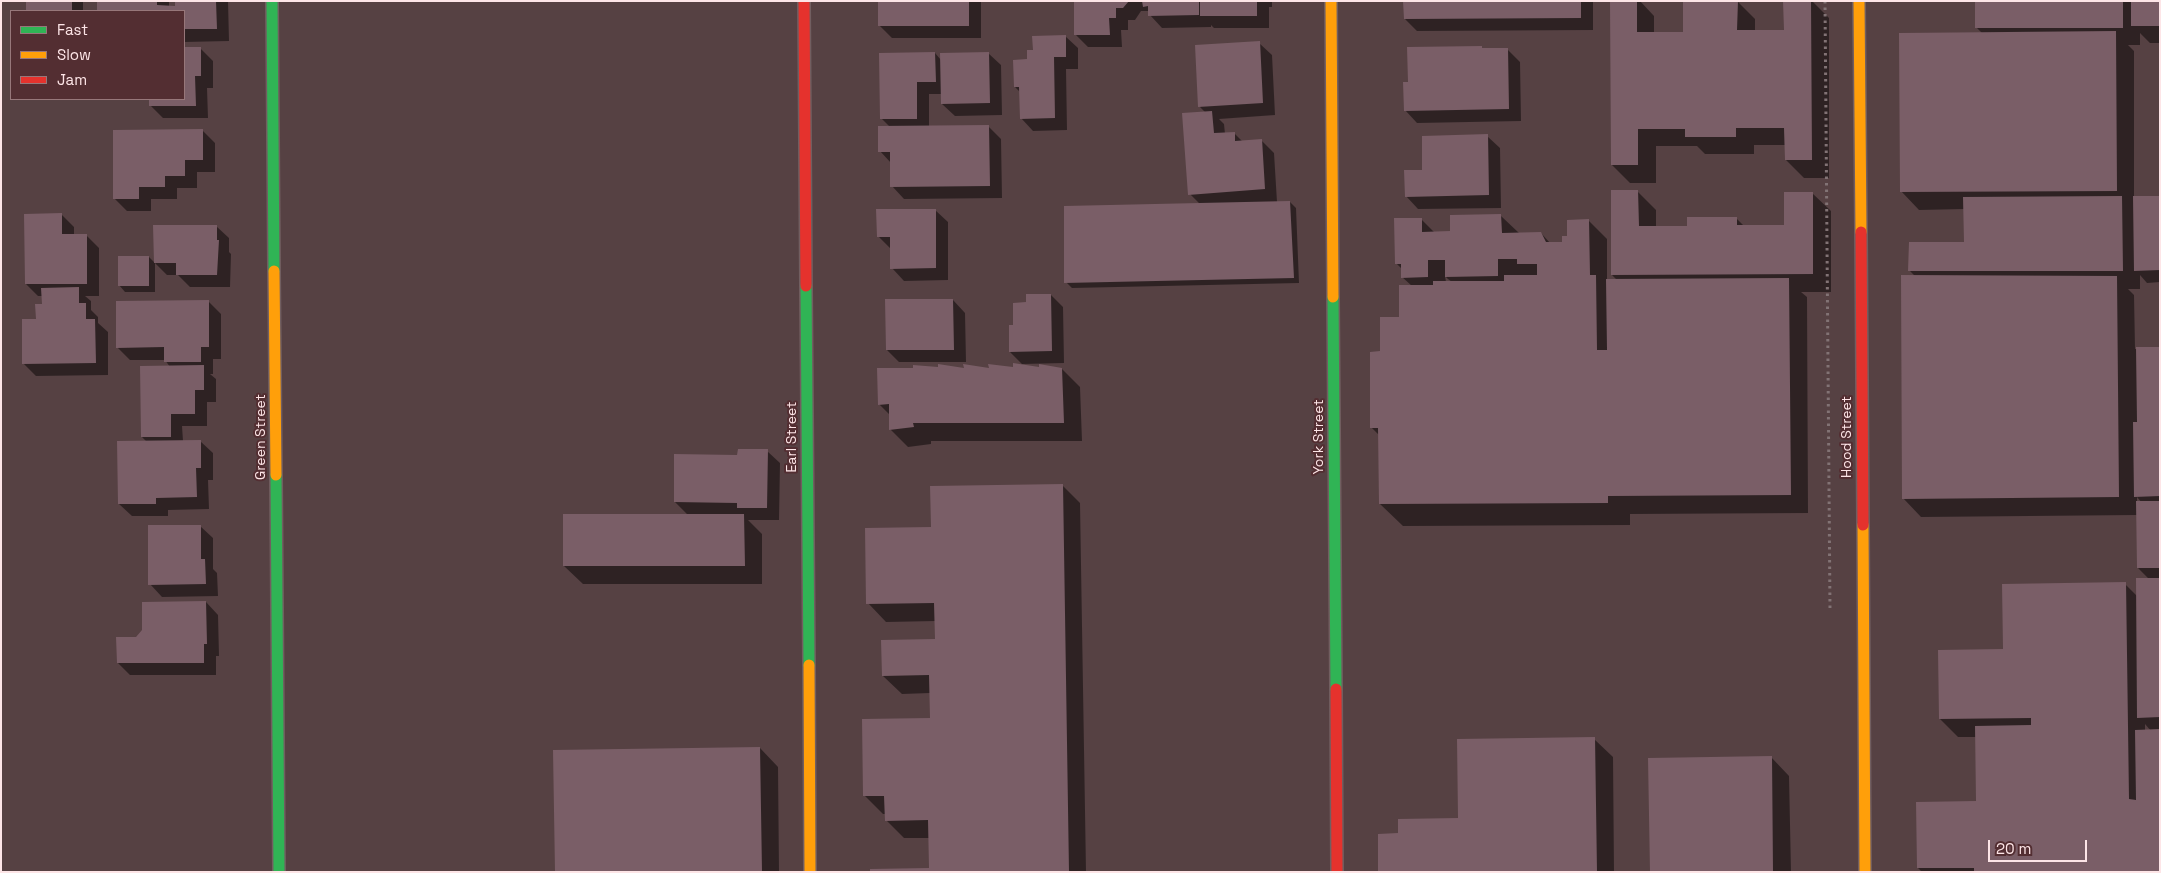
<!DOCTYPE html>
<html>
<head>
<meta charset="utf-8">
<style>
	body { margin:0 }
	#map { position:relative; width:2161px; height:873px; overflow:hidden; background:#564143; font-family:"Space Grotesk",sans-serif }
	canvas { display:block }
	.frame { position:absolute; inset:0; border:2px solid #fde5e7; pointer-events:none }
	.legend { position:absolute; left:10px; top:10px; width:175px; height:90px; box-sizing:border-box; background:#532e32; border:1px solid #97777a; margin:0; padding:6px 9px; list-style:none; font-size:15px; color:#fde5e7 }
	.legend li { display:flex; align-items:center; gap:10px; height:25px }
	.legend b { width:25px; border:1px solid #97777a }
	.scale { position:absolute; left:1988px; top:840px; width:99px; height:22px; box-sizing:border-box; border:2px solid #fde5e7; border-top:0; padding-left:6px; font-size:15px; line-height:18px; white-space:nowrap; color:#fde5e7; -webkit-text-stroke:4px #532e32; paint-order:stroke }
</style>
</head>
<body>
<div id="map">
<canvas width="2161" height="873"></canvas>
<div class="frame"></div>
<ul class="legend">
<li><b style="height:6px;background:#30b455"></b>Fast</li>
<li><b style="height:6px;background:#ff9f0a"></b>Slow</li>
<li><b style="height:6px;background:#e5322d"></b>Jam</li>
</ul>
<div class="scale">20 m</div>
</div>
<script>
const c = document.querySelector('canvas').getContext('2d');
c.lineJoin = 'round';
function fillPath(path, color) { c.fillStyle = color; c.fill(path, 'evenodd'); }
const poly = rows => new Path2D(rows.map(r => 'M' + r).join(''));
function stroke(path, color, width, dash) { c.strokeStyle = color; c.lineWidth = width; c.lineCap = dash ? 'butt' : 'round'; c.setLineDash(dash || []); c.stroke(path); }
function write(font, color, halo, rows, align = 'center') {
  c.font = font + ' "Space Grotesk",sans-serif'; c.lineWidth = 4; c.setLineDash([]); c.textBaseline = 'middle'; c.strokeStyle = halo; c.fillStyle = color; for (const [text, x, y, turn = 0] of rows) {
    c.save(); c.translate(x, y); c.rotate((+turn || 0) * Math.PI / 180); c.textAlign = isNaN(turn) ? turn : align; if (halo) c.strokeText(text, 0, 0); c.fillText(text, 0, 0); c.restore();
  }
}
fillPath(poly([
	[28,1,83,1,83,11,28,11],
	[98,1,169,1,169,7,176,7,176,1,228,1,229,41,184,42,184,11,98,11],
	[879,1,981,1,981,38,892,38,879,25],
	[1075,1,1272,1,1272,7,1269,7,1269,28,1214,28,1211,25,1211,27,1162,28,1150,15,1149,11,1141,11,1135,20,1128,20,1128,30,1121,30,1122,47,1088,47,1076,35],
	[1405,1,1593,1,1593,30,1417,31,1405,19],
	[1611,1,1640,1,1654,16,1654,34,1685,34,1737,1,1755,19,1755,31,1785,32,1784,1,1812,1,1829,18,1829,178,1804,178,1786,160,1786,145,1754,145,1754,154,1705,154,1697,146,1656,146,1656,183,1630,183,1612,165],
	[1976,1,2160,1,2160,43,2150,43,2140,33,2140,45,2128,45,2134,51,2134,198,2160,197,2160,282,2147,283,2140,275,2140,289,2128,289,2134,295,2135,349,2160,348,2160,872,1922,872,1918,868,1979,802,1977,737,1958,737,1940,719,2004,650,2125,584,2137,596,2150,580,2138,568,2137,515,1921,517,1903,498,1915,276,1910,271,1965,243,1965,209,1919,210,1901,191,1982,33,1977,28],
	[2137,497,2142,503,2137,503],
	[2145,724,2151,731,2145,731],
	[1065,36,1078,48,1078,69,1066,69,1067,130,1033,131,1021,118,1020,92,1015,87,1034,52],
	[1259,43,1272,55,1275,115,1219,119,1224,124,1225,134,1234,133,1243,142,1261,140,1274,153,1277,202,1290,202,1296,208,1299,283,1072,288,1066,282,1200,204,1190,194,1205,112,1200,107],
	[1481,47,1484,50,1508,50,1520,62,1521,121,1417,123,1405,110,1409,84],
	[184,48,200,48,213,61,213,88,207,88,208,118,163,118,151,106,151,99,184,99],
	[935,53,941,60,988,53,1001,65,1002,115,955,116,942,104,942,94,929,94,929,127,988,126,1001,139,1002,198,904,199,892,186,891,163,880,151,890,127,882,119],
	[202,130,215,143,215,172,197,172,197,188,177,188,177,199,151,199,151,211,127,211,114,198],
	[1487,136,1500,148,1501,208,1418,209,1406,196,1424,171],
	[1638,192,1656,210,1656,227,1689,227,1736,218,1744,226,1786,226,1812,193,1831,211,1831,292,1801,292,1807,297,1808,513,1630,514,1630,525,1403,526,1380,504,1380,436,1371,427,1382,353,1401,318,1412,286,1402,277,1402,269,1396,263,1421,219,1435,233,1451,233,1501,216,1519,233,1541,233,1550,243,1564,243,1589,221,1607,239,1607,280,1617,280,1612,275],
	[1445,276,1448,279,1452,282,1446,282],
	[935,210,948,222,948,280,904,281,892,268,891,249,878,236],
	[61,214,74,227,74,235,86,235,99,248,99,296,85,296,91,301,91,310,98,317,98,323,108,332,108,375,36,376,23,363,43,305,43,296,38,296,26,284],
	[216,226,229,238,229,252,231,254,230,287,190,287,178,275,167,275,155,263],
	[149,257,155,263,155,292,125,292,119,285],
	[1051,295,1063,307,1064,363,1022,364,1010,352,1014,326,1027,304],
	[953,300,965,313,966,362,899,362,887,350],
	[208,301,221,314,221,359,213,359,213,374,210,374,216,379,216,402,207,402,207,426,182,426,183,441,200,441,213,453,213,480,208,480,209,509,168,510,168,516,132,516,119,504,147,442,142,437,170,367,165,360,130,360,117,347],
	[1015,368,1062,369,1080,387,1082,441,931,441,931,444,908,447,890,429,890,415,879,404,965,370],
	[767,451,780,463,779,520,748,520,762,534,762,584,583,584,564,566,689,516,675,502,738,456],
	[1062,485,1080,503,1086,872,872,872,930,870,929,838,904,838,886,820,886,814,883,814,865,796,931,719,930,693,902,694,883,676,936,640,936,621,886,622,868,603,932,529],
	[200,526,213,538,213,569,217,573,218,596,162,597,150,584],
	[206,602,218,615,219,656,216,656,216,675,130,675,118,663,136,639],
	[1594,739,1613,757,1614,872,1379,872,1399,835,1459,819],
	[760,748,778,767,779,872,557,872],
	[1771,757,1789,776,1791,872,1651,872]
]), '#0007');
fillPath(poly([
	[26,1,72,1,72,11,26,11],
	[97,1,157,1,157,5,175,6,175,1,216,1,217,29,184,29,184,11,97,11],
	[878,1,969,1,969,26,878,26],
	[1074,1,1129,1,1123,8,1116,8,1116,18,1109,18,1110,35,1074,35],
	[1142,1,1199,1,1199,15,1148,16,1148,6,1143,7],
	[1200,1,1257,1,1257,16,1200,16],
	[1403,1,1581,1,1581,18,1404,19],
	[1610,1,1637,1,1637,32,1683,32,1683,1,1738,1,1737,30,1784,30,1783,1,1811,1,1812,160,1785,160,1784,128,1736,128,1736,137,1685,137,1685,129,1638,129,1638,165,1611,165],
	[1975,1,2123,1,2123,28,1975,28],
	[2131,1,2160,1,2160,26,2131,26],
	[2116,31,2117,191,1900,192,1899,33],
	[1066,35,1066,57,1054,57,1055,118,1020,119,1019,87,1014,87,1013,60,1027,59,1027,50,1033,50,1032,36],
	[1260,41,1263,103,1198,107,1195,45],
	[1482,46,1482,48,1508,48,1509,109,1404,111,1403,82,1408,82,1407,47],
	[184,47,201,47,201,76,195,76,196,106,149,106,149,99,184,99],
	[935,52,936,82,917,82,917,119,880,119,879,53],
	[989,52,990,103,941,104,940,53],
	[1212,111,1214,133,1235,132,1235,141,1262,139,1265,189,1188,195,1182,113],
	[989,125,990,186,890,187,890,152,878,152,878,126],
	[203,129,203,160,185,160,185,176,165,176,165,187,139,187,139,199,113,199,113,130],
	[1488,134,1489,195,1405,197,1404,170,1422,170,1422,136],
	[1611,190,1638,190,1639,226,1687,226,1687,217,1737,217,1737,225,1784,225,1784,192,1813,192,1813,274,1611,275],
	[2122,196,2123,271,1908,271,1909,242,1964,242,1963,197],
	[2133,196,2160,196,2160,270,2134,271],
	[1290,201,1294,278,1064,283,1064,206],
	[876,209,936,209,936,268,890,269,890,237,877,237],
	[62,213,62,234,87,234,87,284,25,284,24,214],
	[1501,214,1502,233,1541,232,1546,242,1562,242,1562,236,1567,236,1567,220,1589,219,1590,275,1596,275,1597,350,1607,350,1606,279,1789,278,1791,495,1608,496,1608,503,1379,504,1378,428,1370,428,1370,352,1380,351,1380,317,1399,317,1399,285,1433,285,1433,281,1504,281,1504,275,1537,275,1537,264,1517,264,1517,259,1498,259,1498,276,1445,277,1445,260,1428,260,1428,277,1401,278,1401,264,1395,264,1394,218,1422,218,1422,232,1450,231,1450,215],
	[153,225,217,225,217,240,219,240,217,275,176,275,176,263,154,263],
	[118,256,149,256,149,286,118,286],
	[1901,275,2117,276,2119,497,1902,499],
	[79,287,79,303,86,303,86,319,95,319,96,363,22,364,22,319,36,319,35,304,42,304,41,288],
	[1026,294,1051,294,1052,351,1009,352,1009,325,1013,325,1013,303,1026,302],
	[885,299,953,299,954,350,886,350],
	[209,300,209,347,201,347,201,362,164,362,164,347,116,348,116,301],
	[2136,347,2160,347,2160,496,2134,497,2133,422,2137,422],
	[1013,363,1039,367,1039,364,1062,368,1064,423,913,423,914,427,889,430,889,404,878,405,877,368,913,368,913,365,938,367,938,364,964,368,963,364,989,368,988,364,1013,367],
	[204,365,204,390,195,390,195,414,171,414,171,437,141,437,140,366],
	[201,440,201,468,196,468,197,497,156,498,156,504,118,504,117,441],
	[738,449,768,449,767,508,737,508,737,503,674,502,674,454,737,455],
	[1063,484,1069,872,870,872,870,869,929,868,928,820,885,821,884,796,863,796,862,719,930,718,929,675,882,676,881,640,935,639,934,603,866,604,865,528,931,527,930,486],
	[2136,501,2160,501,2160,568,2137,568],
	[563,514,744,514,745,566,563,566],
	[148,525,201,525,201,559,205,559,206,584,148,585],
	[2136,578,2160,578,2160,717,2137,718],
	[2126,582,2129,799,2136,800,2135,730,2160,729,2160,872,1974,872,1974,868,1917,868,1916,802,1976,801,1975,726,2031,725,2031,718,1939,719,1938,650,2003,649,2002,584],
	[206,601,207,644,204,644,204,663,117,663,116,637,136,637,142,630,142,602],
	[1595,737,1597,872,1378,872,1378,834,1398,833,1398,819,1458,818,1457,739],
	[760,747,762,872,555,872,553,750],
	[1772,756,1773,872,1650,872,1648,758]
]), '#7a5e67');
const fast = poly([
	[272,1,274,271],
	[806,286,809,665],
	[1333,297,1336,689],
	[276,475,279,872]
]);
const slow = poly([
	[1331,1,1333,297],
	[1859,1,1861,232],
	[274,271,276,475],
	[1863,525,1865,872],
	[809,665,810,872]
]);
const jam = poly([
	[804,1,806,286],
	[1861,232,1863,525],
	[1336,689,1337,872]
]);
stroke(fast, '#715e60', 14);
stroke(slow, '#715e60', 14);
stroke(jam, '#715e60', 14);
stroke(poly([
	[1825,1,1830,609]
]), '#827375', 3, [2.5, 4]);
stroke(fast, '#30b455', 11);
stroke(slow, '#ff9f0a', 11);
stroke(jam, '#e5322d', 11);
write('14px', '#fde5e7', '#532e32', [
	["Green Street",261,437,-90],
	["Earl Street",792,437,-90],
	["York Street",1319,437,-90],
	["Hood Street",1847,437,-90]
]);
</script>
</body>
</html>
